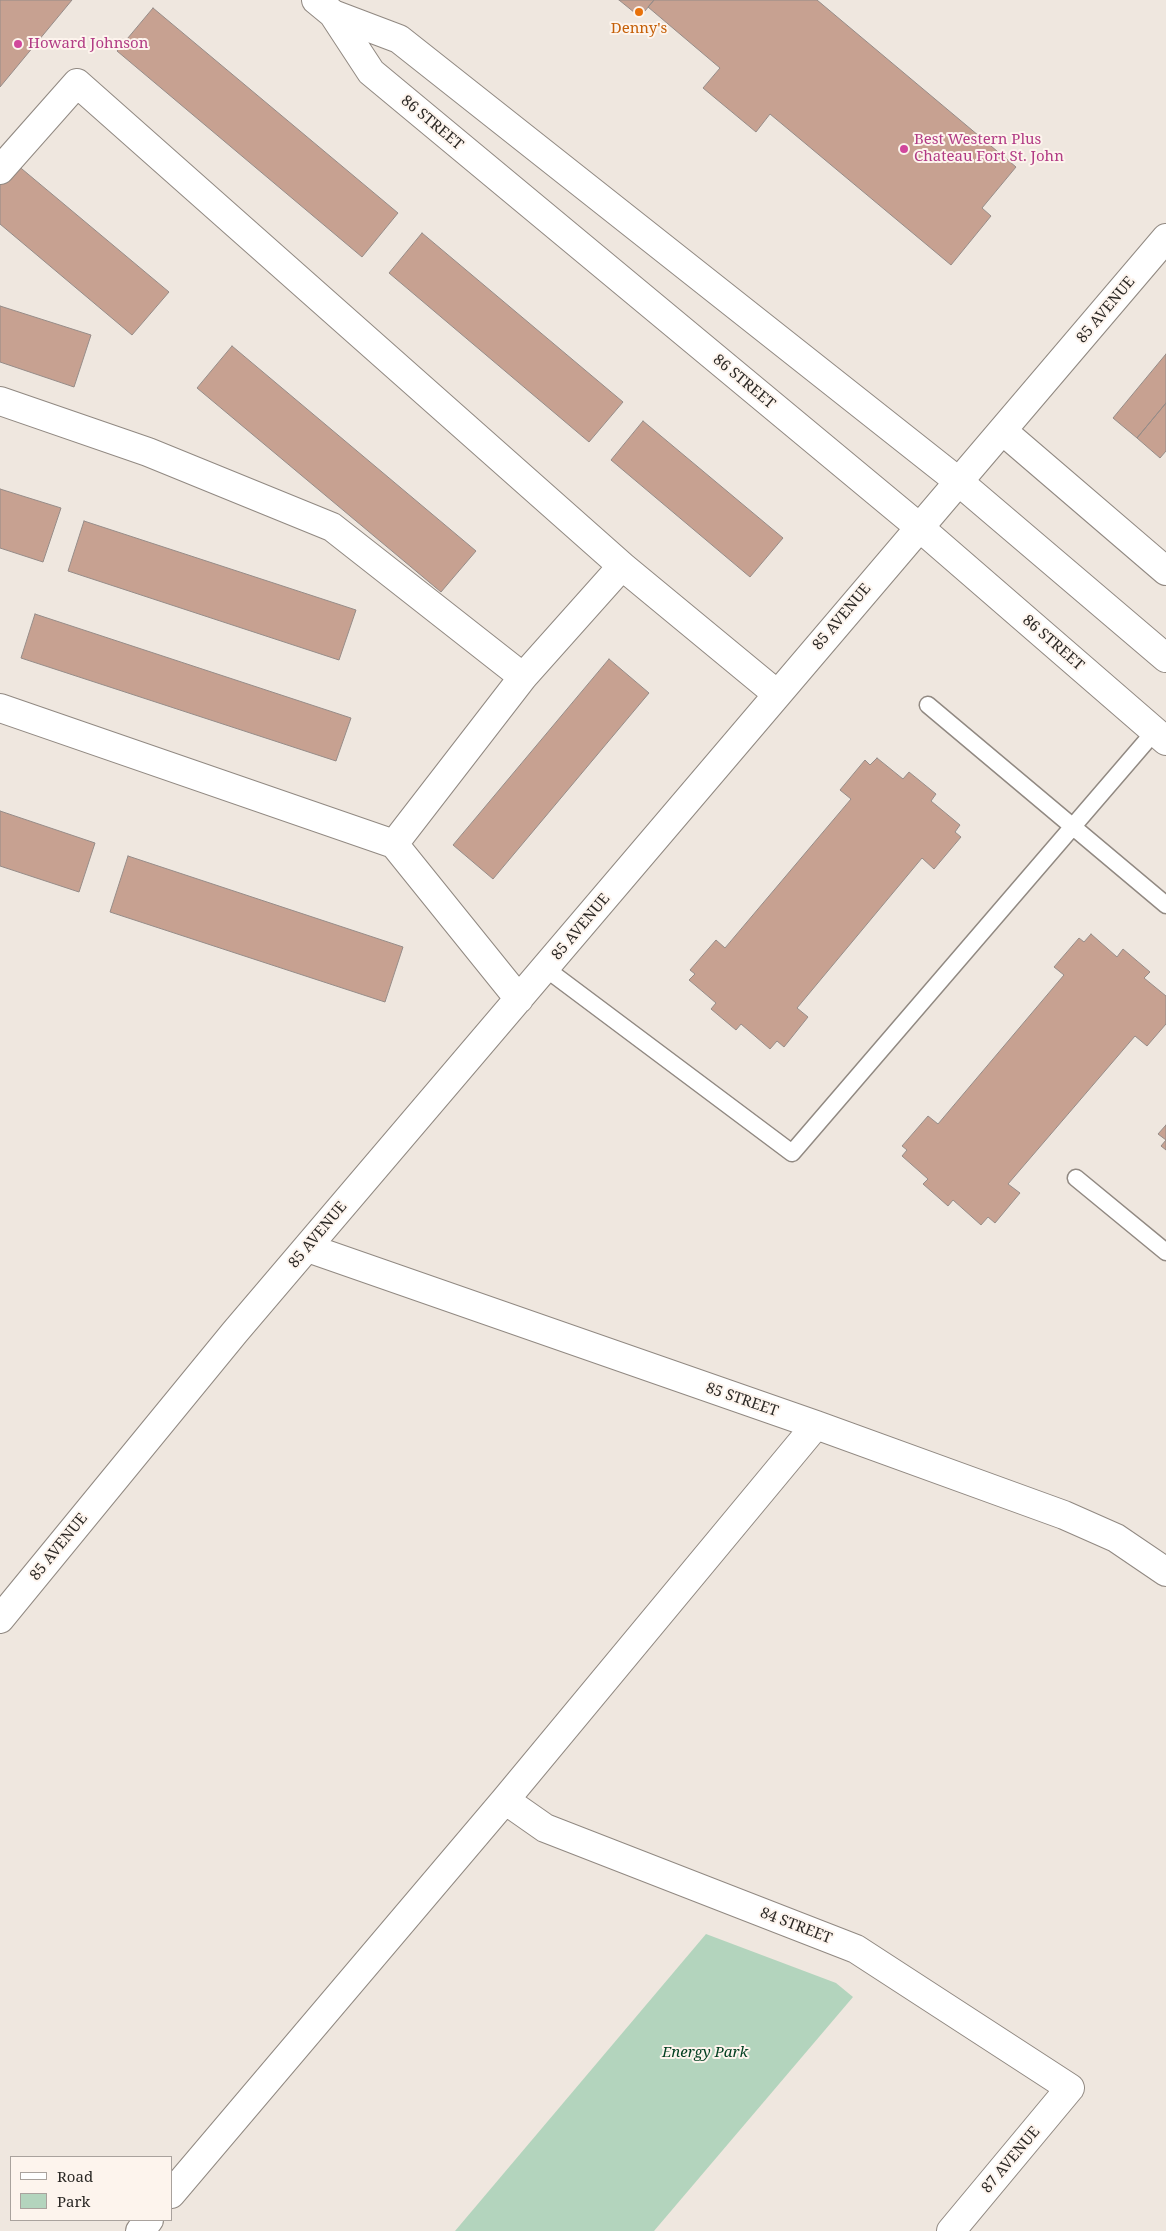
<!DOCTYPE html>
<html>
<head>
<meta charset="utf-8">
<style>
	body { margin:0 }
	#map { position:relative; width:1166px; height:2231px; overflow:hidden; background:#efe7df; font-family:"Noto Serif",serif }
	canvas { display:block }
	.legend { position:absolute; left:10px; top:2156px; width:162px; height:65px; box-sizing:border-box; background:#fdf4ed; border:1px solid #a9a29d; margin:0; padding:6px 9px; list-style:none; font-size:15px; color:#2b2825 }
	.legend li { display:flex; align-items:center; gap:10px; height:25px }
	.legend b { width:25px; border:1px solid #a9a29d }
</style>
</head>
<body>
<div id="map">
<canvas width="1166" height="2231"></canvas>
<ul class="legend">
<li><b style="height:6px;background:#fff"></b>Road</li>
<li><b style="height:14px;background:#b3d4bd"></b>Park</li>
</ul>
</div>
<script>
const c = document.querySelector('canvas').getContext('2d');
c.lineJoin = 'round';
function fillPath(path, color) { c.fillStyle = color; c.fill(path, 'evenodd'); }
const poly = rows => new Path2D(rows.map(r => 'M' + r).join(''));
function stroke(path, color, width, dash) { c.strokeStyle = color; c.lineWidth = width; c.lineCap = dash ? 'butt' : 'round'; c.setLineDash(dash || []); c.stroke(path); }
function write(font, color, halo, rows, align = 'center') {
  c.font = font + ' "Noto Serif",serif'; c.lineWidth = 4; c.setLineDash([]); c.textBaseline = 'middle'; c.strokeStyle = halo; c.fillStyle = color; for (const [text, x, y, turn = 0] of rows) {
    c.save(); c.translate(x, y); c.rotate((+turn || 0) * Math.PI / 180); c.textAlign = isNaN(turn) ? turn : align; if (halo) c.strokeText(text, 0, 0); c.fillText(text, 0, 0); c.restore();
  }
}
fillPath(poly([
	[706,1934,836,1983,853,1997,654,2231,455,2231]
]), '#b3d4bd');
const building = poly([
	[0,0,72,0,0,87,0,0],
	[619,0,654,0,640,17,619,0],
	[654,0,817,0,1016,167,982,208,991,216,951,265,770,114,756,132,703,88,720,68,648,7,654,0],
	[153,8,398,213,362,257,117,51,153,8],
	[16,164,169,292,132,335,0,224,0,184,16,164],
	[422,233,623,402,589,442,389,273,422,233],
	[0,306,91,335,74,387,0,362,0,306],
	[232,346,476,551,441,592,197,388,232,346],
	[1166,354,1166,403,1137,438,1113,418,1166,354],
	[1166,403,1166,451,1160,458,1137,438,1166,403],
	[643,421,783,538,750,577,611,460,643,421],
	[0,489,61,508,43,562,0,548,0,489],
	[84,521,356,610,339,660,68,571,84,521],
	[35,614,351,718,336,761,21,658,35,614],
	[609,659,649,693,493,879,453,845,609,659],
	[877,758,903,779,909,772,936,794,931,801,960,825,955,832,961,837,934,869,922,858,797,1008,808,1017,784,1047,777,1041,770,1049,741,1024,736,1030,711,1009,716,1003,689,980,695,974,690,970,716,940,725,948,851,799,840,790,865,760,870,765,877,758],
	[0,811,95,843,79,892,0,866,0,811],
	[128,856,403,947,385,1002,110,912,128,856],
	[1091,934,1117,957,1123,949,1150,972,1144,978,1166,996,1166,1024,1147,1046,1135,1036,1008,1184,1020,1193,995,1223,988,1217,981,1225,953,1200,948,1206,923,1184,928,1179,902,1156,907,1150,902,1146,928,1116,938,1124,1064,975,1054,967,1079,938,1084,942,1091,934],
	[1166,1125,1166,1150,1161,1146,1166,1140,1158,1134,1166,1125]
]);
fillPath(building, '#c7a191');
stroke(building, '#968c88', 1);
const lane = poly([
	[928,705,1166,905],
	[545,968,792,1153,1155,731],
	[1076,1178,1166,1252]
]);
const street = poly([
	[0,170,77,83,622,566,777,694],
	[0,401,148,452,332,527,523,677],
	[1004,432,1166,571],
	[0,708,394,844,523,677,622,566],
	[394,844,519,999],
	[308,1248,816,1425,1064,1515,1116,1538,1166,1572],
	[0,1619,235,1332,1166,238],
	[505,1800,545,1828,856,1949,1070,2088,951,2231],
	[171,2194,505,1800,816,1425],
	[140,2231,149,2220]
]);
const secondary = poly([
	[316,0,333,14,399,39,958,481,1166,658],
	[333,14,371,72,919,527,1166,741]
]);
stroke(lane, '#918982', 19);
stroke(street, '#918982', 30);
stroke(secondary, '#918982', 30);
stroke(lane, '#fff', 16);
stroke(street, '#fff', 28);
stroke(secondary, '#fff', 28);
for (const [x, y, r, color] of [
	[639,12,5,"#e8710a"],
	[18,44,5,"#d1479c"],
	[904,149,5,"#d1479c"]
]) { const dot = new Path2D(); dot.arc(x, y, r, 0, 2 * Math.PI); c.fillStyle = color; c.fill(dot); stroke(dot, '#fdf4ed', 2); }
write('15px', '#c56008', '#fdf4ed', [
	["Denny's",639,29]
]);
write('15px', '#b23c85', '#fdf4ed', [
	["Howard Johnson",28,44],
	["Best Western Plus",914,140],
	["Chateau Fort St. John",914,157]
], 'left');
write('15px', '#2b2825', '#fdf4ed', [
	["86 STREET",432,123,40],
	["85 AVENUE",1106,310,-50],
	["86 STREET",744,382,40],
	["85 AVENUE",842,617,-50],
	["86 STREET",1053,643,41],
	["85 AVENUE",581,927,-50],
	["85 AVENUE",318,1235,-50],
	["85 STREET",742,1400,19],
	["85 AVENUE",59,1547,-51],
	["84 STREET",796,1926,21],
	["87 AVENUE",1011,2160,-50]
]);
write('italic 15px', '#024021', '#fdf4ed', [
	["Energy Park",705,2053]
]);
</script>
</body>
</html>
